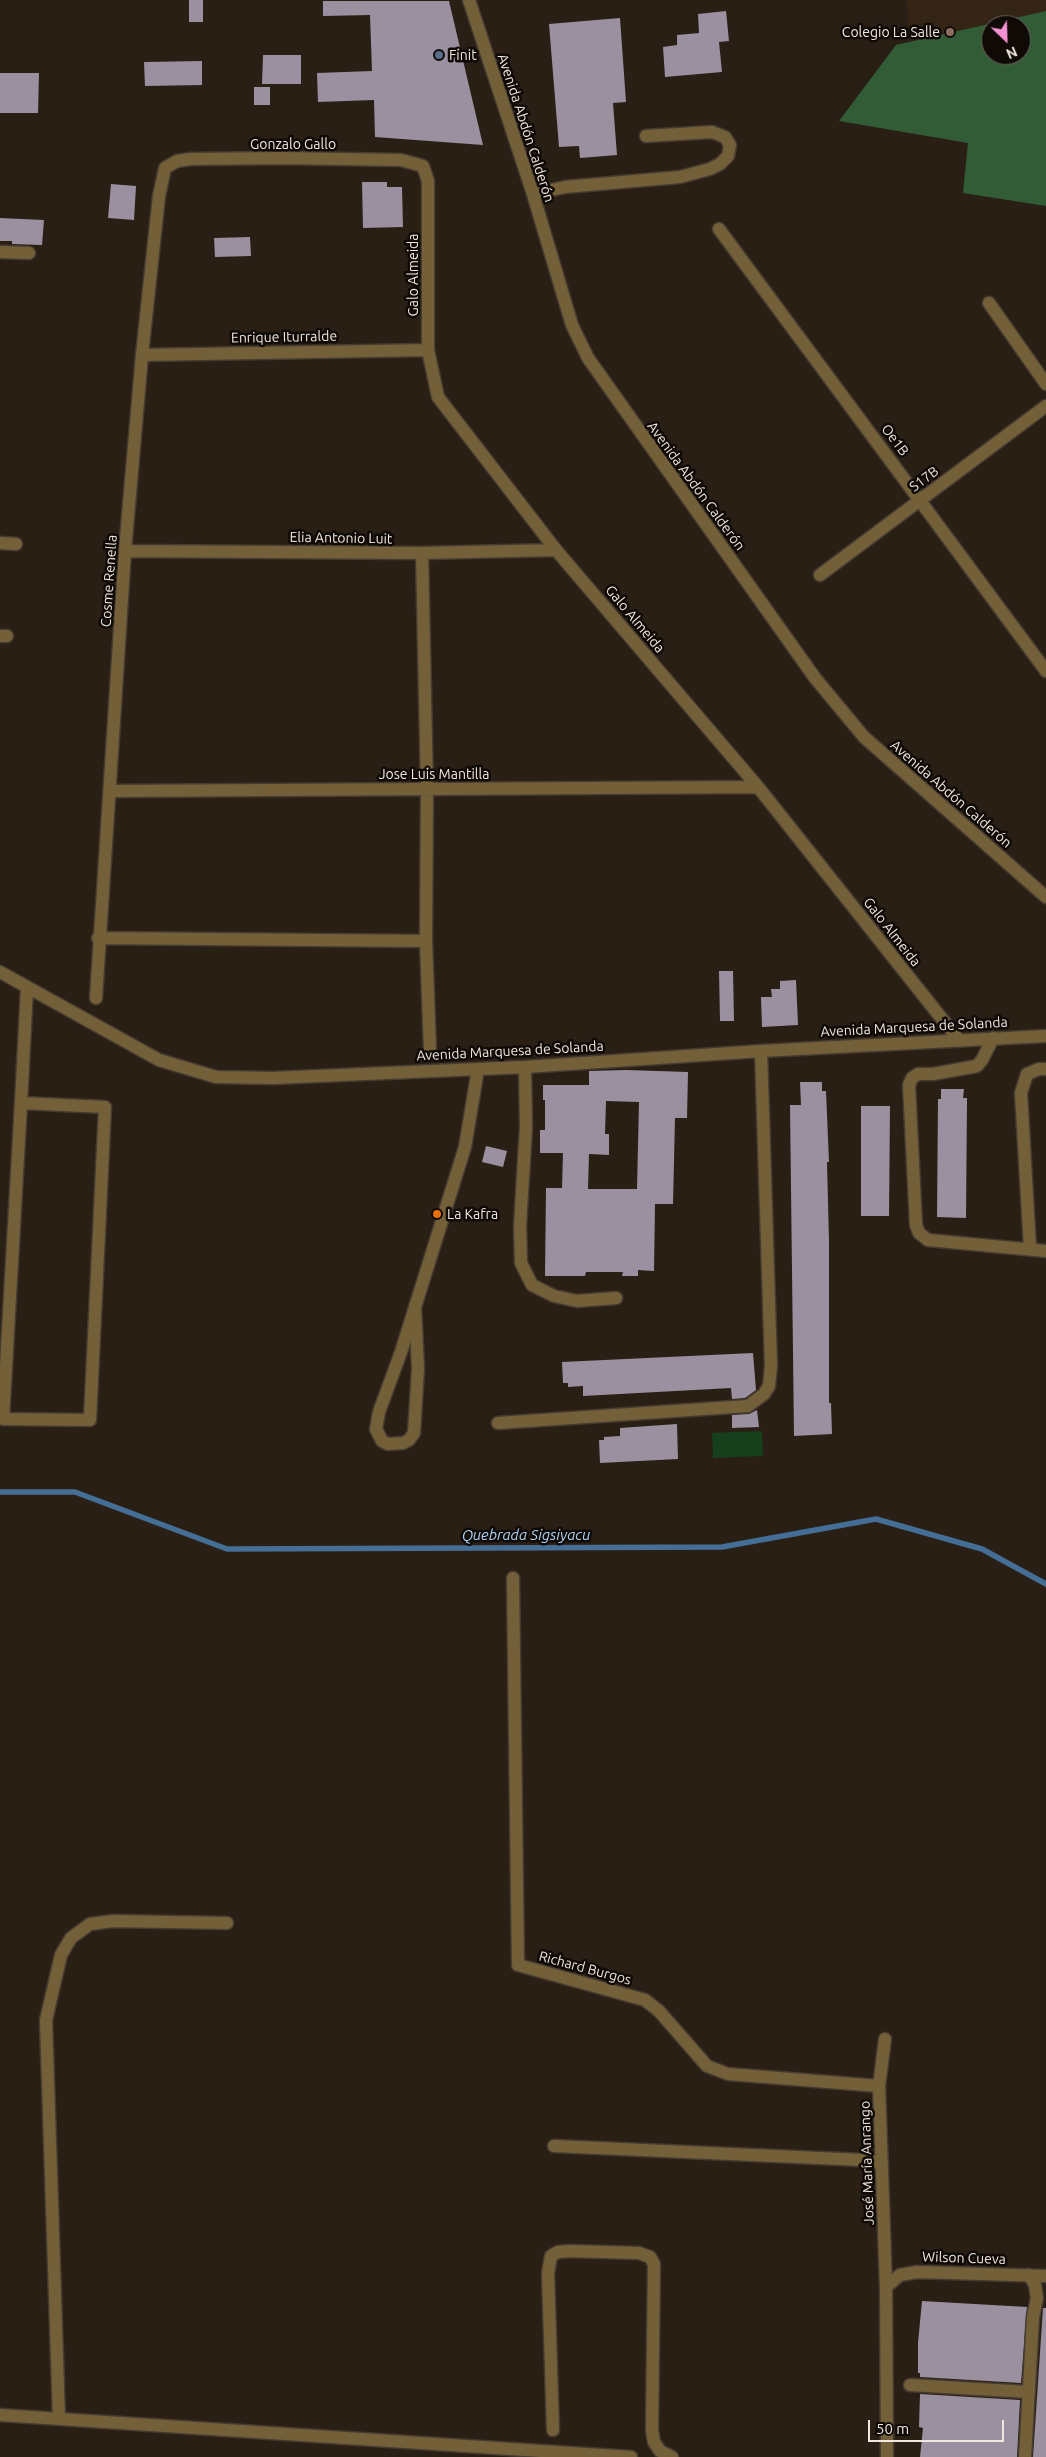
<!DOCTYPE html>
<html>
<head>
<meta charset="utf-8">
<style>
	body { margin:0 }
	#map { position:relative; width:1046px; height:2457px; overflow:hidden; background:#291f15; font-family:Ubuntu,sans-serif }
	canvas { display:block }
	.north { position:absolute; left:981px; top:15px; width:50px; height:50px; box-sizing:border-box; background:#0f0a06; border:1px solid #69625d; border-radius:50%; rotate:156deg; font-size:14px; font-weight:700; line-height:20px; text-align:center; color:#efe7e0 }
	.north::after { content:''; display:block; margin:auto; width:18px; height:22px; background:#f591d2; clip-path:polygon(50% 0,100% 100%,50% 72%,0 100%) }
	.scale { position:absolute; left:868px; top:2420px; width:136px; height:22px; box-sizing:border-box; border:2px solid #efe7e0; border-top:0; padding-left:6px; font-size:15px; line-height:18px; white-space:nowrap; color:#efe7e0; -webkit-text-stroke:4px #0f0a06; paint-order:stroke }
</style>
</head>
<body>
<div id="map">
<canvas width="1046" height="2457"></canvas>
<div class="north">N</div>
<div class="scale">50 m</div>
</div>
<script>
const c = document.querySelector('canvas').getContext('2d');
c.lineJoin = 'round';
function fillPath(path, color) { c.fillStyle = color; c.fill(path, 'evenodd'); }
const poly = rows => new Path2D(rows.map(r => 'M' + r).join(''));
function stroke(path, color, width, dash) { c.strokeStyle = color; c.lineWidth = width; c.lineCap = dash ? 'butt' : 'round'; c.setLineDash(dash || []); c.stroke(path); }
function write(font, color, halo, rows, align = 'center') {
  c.font = font + ' Ubuntu,sans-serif'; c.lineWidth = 5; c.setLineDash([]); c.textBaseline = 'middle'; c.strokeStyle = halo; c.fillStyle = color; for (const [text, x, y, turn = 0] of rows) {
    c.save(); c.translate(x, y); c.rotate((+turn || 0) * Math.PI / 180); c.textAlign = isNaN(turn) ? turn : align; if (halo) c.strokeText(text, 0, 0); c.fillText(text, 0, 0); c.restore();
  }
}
fillPath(poly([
	[906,0,1046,0,1046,39,1021,25,991,25,912,56]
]), '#342415');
fillPath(poly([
	[762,1431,763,1456,713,1458,712,1433]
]), '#163f1c');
fillPath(poly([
	[1046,11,1046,206,963,193,968,143,839,121,896,45],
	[991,25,1021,25,1021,55,991,55]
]), '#315c36');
stroke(poly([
	[0,1492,75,1492,227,1549,722,1547,876,1519,982,1549,1046,1584]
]), '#446e95', 5.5);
fillPath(poly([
	[189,0,203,0,203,22,189,22],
	[323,1,449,1,483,145,375,137,374,100,318,102,317,73,372,71,370,15,323,16],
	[726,11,729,41,719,42,722,72,665,77,663,47,677,45,677,35,699,33,698,14],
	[620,18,626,102,613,103,617,155,580,158,579,146,559,147,549,24],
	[263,55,301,55,301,84,262,84],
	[202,61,202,85,145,86,144,62],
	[0,73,39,73,38,113,0,113],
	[254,87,270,87,270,105,254,105],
	[362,182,387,182,387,187,402,187,403,227,363,228],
	[111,184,136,186,134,220,108,218],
	[0,218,44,220,42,245,12,244,12,241,0,241],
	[250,237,251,256,215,257,214,238],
	[719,971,733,971,734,1021,720,1021],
	[796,980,798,1025,762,1027,761,997,772,997,771,989,780,989,780,981],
	[626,1070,688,1072,687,1118,675,1118,673,1204,655,1204,654,1271,638,1270,638,1276,622,1276,623,1272,586,1272,585,1276,545,1276,546,1188,562,1188,563,1153,540,1153,540,1130,545,1130,545,1100,543,1100,543,1085,589,1085,589,1071],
	[606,1101,639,1102,637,1189,588,1189,589,1154,609,1155,609,1134,605,1134],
	[800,1082,822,1082,822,1091,826,1091,829,1162,827,1162,829,1241,829,1403,831,1403,832,1434,794,1436,790,1105,801,1105],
	[941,1089,964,1089,963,1098,967,1098,966,1218,937,1217,938,1099,941,1099],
	[861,1106,890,1106,889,1216,861,1216],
	[486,1146,507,1151,503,1167,482,1162],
	[753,1353,756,1390,745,1398,732,1399,731,1388,583,1396,583,1386,568,1387,568,1383,563,1383,562,1362],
	[757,1410,759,1427,732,1428,732,1415,749,1414],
	[677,1424,678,1459,600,1463,599,1440,604,1440,604,1437,620,1436,620,1428],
	[922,2301,1027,2307,1021,2383,920,2377,920,2373,918,2373,918,2343],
	[1043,2308,1046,2308,1046,2457,1033,2457],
	[920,2394,1020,2400,1017,2457,920,2457,923,2428,919,2427]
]), '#9b909f');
const minor = poly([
	[469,0,533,194,572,325,588,358,815,678,864,737,1046,897],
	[533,194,565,187,680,177,710,169,720,164,728,156,730,145,725,137,712,132,646,136],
	[719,229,1046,671],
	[0,252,29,253],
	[989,303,1046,384],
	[142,355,428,350],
	[0,543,16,544],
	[125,551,422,553,556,550],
	[422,553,427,789,426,941,430,1050],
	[820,575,1046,406],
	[0,636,7,636],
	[110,791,758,787],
	[98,938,426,941],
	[0,972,159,1060,216,1077,273,1078,525,1067,761,1051,1046,1036],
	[96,998,125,551,142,355,159,196,165,168,177,161,191,159,282,158,401,160,423,166,428,181,428,350,438,397,556,550,758,787,958,1039],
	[993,1038,982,1060,977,1066,933,1074,918,1074,912,1078,909,1085,916,1225,919,1233,928,1240,1046,1251],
	[525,1067,526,1127,520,1226,521,1263,532,1285,554,1296,577,1301,616,1298],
	[21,1103,105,1107,90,1420,3,1419,21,1103,27,988],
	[1030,1248,1021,1093,1027,1074,1039,1069,1046,1069],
	[415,1306,418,1369,414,1433,409,1440,403,1443,388,1444,382,1441,376,1429,379,1412,401,1352,465,1147,478,1069],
	[498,1423,748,1406,764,1394,769,1386,771,1366,761,1051],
	[513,1578,518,1965,645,2000,659,2011,707,2066,728,2074,879,2086],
	[885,2039,879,2086,886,2287,887,2457],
	[554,2146,863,2160,882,2163],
	[886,2287,900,2275,917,2272,1046,2276],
	[910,2385,1029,2392],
	[0,2415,631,2457],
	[59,2419,46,2020,61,1955,71,1938,90,1924,113,1921,227,1923],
	[553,2430,548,2273,551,2256,558,2252,570,2251,639,2253,650,2257,654,2264,652,2430,654,2442,660,2451,672,2457],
	[1025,2457,1033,2317,1037,2298,1035,2285,1029,2275]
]);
stroke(minor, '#453b31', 15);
stroke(minor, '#746038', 12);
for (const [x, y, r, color] of [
	[950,32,5,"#8d6e63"],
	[439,55,5,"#5c6f8a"],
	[437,1214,5,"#e8710a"]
]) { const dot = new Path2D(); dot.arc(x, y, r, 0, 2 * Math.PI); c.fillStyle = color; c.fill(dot); stroke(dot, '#0f0a06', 2); }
write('14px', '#efe7e0', '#0f0a06', [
	["Colegio La Salle",940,32,"right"],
	["Finit",449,55],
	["La Kafra",447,1214]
], 'left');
write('14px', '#efe7e0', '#0f0a06', [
	["Avenida Abdón Calderón",526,128,72],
	["Gonzalo Gallo",293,144],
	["Galo Almeida",413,275,-90],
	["Enrique Iturralde",284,337,-1],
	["Oe1B",895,440,53],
	["S17B",924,479,-37],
	["Avenida Abdón Calderón",696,486,54],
	["Elia Antonio Luit",341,538,1],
	["Cosme Renella",109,581,-86],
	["Galo Almeida",635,619,50],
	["Jose Luis Mantilla",434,774],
	["Avenida Abdón Calderón",951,794,41],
	["Galo Almeida",892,932,52],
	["Avenida Marquesa de Solanda",914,1027,-3],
	["Avenida Marquesa de Solanda",510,1051,-3],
	["Richard Burgos",585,1968,15],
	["José María Anrango",867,2163,-92],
	["Wilson Cueva",964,2258,2]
]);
write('italic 15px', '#add3f7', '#0f0a06', [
	["Quebrada Sigsiyacu",526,1535]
]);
</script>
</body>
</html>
